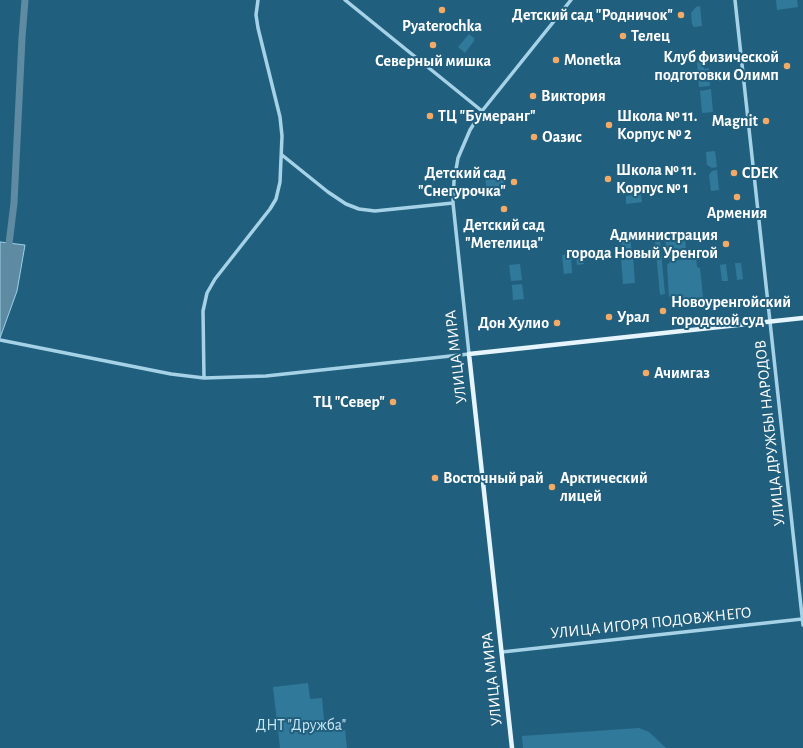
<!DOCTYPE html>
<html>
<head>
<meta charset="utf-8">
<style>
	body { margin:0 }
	canvas { display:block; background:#215f7e }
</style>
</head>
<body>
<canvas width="803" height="748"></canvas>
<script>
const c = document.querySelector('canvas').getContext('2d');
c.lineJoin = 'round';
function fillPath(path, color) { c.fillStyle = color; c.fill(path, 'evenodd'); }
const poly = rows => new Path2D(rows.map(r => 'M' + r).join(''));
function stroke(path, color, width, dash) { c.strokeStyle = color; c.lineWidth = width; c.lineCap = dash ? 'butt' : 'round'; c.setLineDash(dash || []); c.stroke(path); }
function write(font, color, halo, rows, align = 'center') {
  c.font = font + ' "Alegreya Sans",sans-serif'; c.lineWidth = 4; c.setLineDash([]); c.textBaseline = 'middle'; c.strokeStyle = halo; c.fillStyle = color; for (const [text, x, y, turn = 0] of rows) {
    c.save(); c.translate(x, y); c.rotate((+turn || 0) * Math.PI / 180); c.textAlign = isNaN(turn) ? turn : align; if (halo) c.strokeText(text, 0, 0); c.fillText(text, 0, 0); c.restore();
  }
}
fillPath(poly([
	[776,0,797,0,798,7,777,10],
	[700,6,702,26,694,27,692,24,691,13,696,7],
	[469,34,474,38,474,41,465,53,458,47],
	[697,62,703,62,704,69,709,68,710,86,699,87],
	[711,89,713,112,702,113,700,91],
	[715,151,717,167,712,168,707,165,706,152],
	[717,170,719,190,711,191,709,175,712,171],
	[503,176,505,189,487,191,485,178],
	[641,194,642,202,626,204,626,196],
	[654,230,659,230,665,294,660,295],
	[688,235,688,238,685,239,686,248,679,249,679,257,667,258,665,238],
	[630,236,632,254,622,255,621,237],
	[571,254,572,273,564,274,562,255],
	[576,254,583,254,584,264,577,265],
	[633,257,635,283,623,284,621,258],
	[696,258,697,267,700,268,703,297,675,301,674,295,669,297,667,265,671,261],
	[735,263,741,263,743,279,737,280],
	[520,264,522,280,511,281,509,265],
	[726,264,728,281,722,281,720,265],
	[522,284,524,299,513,300,512,285],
	[308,683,310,699,322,698,325,732,345,730,347,748,280,748,273,687],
	[639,728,649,732,666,748,523,748,522,736]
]), '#31799a');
const water = poly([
	[0,242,25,245,17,291,0,338,0,242]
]);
fillPath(water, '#5e8ba1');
stroke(water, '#99d0e8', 1);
stroke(poly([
	[8,252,14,203,22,38,25,0]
]), '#5e8ba1', 7);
stroke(poly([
	[345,0,482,111],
	[735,0,803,625],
	[282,155,328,192,346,204,359,209,375,211,453,203],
	[0,340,171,374,204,378,266,376,469,354,453,203,454,181,458,158,470,130,482,111,571,0],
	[204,378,203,311,207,293,215,279,270,209,276,199,280,182,282,136,280,117,258,28,256,15,258,0],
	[502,652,802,619]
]), '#a5d2e7', 3.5);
stroke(poly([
	[512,748,469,354,803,318]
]), '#e6f4fd', 4.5);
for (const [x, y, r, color] of [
	[442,10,4,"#f3aa66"],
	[681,15,4,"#f3aa66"],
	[623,36,4,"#f3aa66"],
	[433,45,4,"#f3aa66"],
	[556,60,4,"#f3aa66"],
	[787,66,4,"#f3aa66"],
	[533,96,4,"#f3aa66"],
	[430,116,4,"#f3aa66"],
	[766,121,4,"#f3aa66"],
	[609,125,4,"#f3aa66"],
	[534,137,4,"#f3aa66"],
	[734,173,4,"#f3aa66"],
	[608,179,4,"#f3aa66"],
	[514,182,4,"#f3aa66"],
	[737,197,4,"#f3aa66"],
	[504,209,4,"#f3aa66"],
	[726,244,4,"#f3aa66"],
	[663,311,4,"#f3aa66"],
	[609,317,4,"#f3aa66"],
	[557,323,4,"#f3aa66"],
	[646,373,4,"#f3aa66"],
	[393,402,4,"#f3aa66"],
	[435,478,4,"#f3aa66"],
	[552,487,4,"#f3aa66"]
]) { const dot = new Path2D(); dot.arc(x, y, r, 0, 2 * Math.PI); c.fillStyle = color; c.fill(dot); stroke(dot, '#215f7e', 1.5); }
write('bold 16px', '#fff', '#215f7e', [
	["Детский сад \"Родничок\"",673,15,"right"],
	["Pyaterochka",442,26,"center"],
	["Телец",631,36],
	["Клуб физической",779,57,"right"],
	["подготовки Олимп",779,75,"right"],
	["Monetka",564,60],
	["Северный мишка",433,61,"center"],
	["Виктория",541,96],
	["ТЦ \"Бумеранг\"",438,116],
	["Школа № 11.",617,116],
	["Корпус № 2",617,134],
	["Magnit",758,121,"right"],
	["Оазис",542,137],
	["Школа № 11.",616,170],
	["Корпус № 1",616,188],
	["Детский сад",506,173,"right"],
	["\"Снегурочка\"",506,191,"right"],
	["CDEK",742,173],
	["Армения",737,213,"center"],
	["Детский сад",504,225,"center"],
	["\"Метелица\"",504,243,"center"],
	["Администрация",718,235,"right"],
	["города Новый Уренгой",718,253,"right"],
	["Новоуренгойский",671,302],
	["городской суд",671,320],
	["Урал",617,317],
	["Дон Хулио",549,323,"right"],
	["Ачимгаз",654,373],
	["ТЦ \"Север\"",385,402,"right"],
	["Восточный рай",443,478],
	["Арктический",560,478],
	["лицей",560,496]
], 'left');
write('16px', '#fff', '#215f7e', [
	["УЛИЦА МИРА",456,357,-97],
	["УЛИЦА ДРУЖБЫ НАРОДОВ",770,433,-96],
	["УЛИЦА ИГОРЯ ПОДОВЖНЕГО",651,623,-6],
	["УЛИЦА МИРА",492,679,-96]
]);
write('16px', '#c8e7f5', '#215f7e', [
	["ДНТ \"Дружба\"",301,725]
]);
</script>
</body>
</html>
